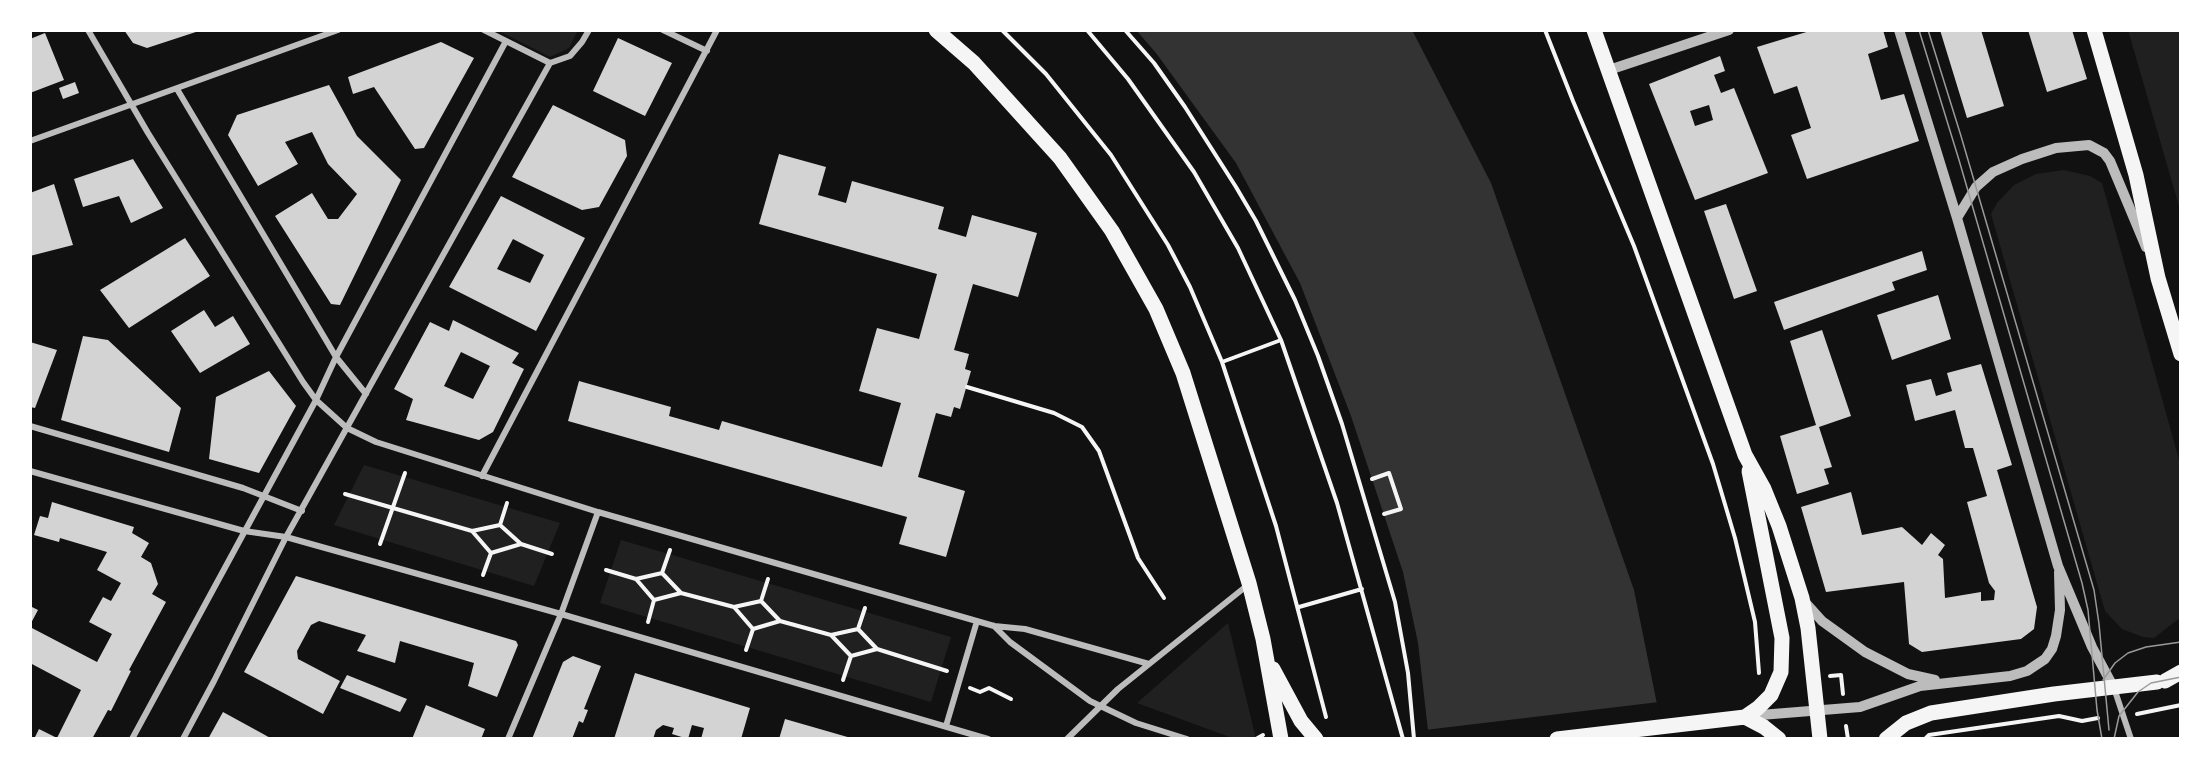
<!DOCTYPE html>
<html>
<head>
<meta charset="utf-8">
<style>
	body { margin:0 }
	#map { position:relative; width:2211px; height:769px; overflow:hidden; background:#111; font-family:"Archivo Narrow",sans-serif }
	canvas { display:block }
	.frame { position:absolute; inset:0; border:32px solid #fff; pointer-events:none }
</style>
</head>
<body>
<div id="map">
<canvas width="2211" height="769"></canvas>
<div class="frame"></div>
</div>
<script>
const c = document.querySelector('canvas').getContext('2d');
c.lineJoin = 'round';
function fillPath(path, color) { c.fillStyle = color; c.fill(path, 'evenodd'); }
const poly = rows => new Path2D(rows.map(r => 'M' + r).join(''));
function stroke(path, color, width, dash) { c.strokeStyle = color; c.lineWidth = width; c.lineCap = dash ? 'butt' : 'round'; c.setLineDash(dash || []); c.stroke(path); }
fillPath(poly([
	[497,30,578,30,569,48,550,57],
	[2128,30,2181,30,2181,213],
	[2064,170,2090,176,2102,183,2181,467,2181,617,2154,638,2143,637,2122,629,2105,611,1991,214,1997,203,2014,185,2036,174],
	[364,465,560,523,534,586,334,525],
	[621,540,951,637,931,702,600,603],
	[1228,623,1256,739,1235,739,1137,703]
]), '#202020');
fillPath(poly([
	[1136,30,1412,30,1491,183,1634,590,1664,739,1429,739,1418,643,1403,572,1351,416,1300,283,1236,163,1156,53]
]), '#333');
fillPath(poly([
	[1659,702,1667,739,1426,739,1425,730]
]), '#111');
fillPath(poly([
	[124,30,202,30,147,48,133,43],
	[1813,30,1883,30,1888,47,1868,54,1881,100,1904,94,1919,141,1807,179,1791,135,1811,128,1797,86,1774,94,1757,47],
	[1940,30,1981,30,2004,106,1967,118],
	[2028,30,2072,30,2087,79,2047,92],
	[45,33,64,80,30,93,30,39],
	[618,38,672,63,645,116,593,91],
	[441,42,474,58,424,148,415,149,374,87,353,94,348,77],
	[1720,56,1725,71,1714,75,1721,93,1734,88,1768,173,1695,200,1649,84],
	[1709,105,1713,120,1695,126,1690,111],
	[75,82,79,93,63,99,59,88],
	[329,85,357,136,401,180,340,305,331,304,275,216,312,193,328,219,338,219,357,194,328,164,312,132,285,142,298,164,258,186,228,135,237,115],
	[553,105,625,140,627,156,599,207,582,210,512,177],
	[779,154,826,167,818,195,846,203,852,181,944,207,938,229,966,237,972,215,1037,233,1018,297,973,284,954,350,969,354,965,369,971,371,960,409,954,407,951,417,936,413,918,477,965,491,946,557,899,544,907,517,568,421,579,381,671,407,669,416,719,430,722,421,882,467,901,403,859,391,877,328,919,339,937,274,759,224],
	[133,159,163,208,131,223,119,196,83,207,74,179],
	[54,184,73,245,30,256,30,193],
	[501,196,585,238,536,331,449,287],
	[513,239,544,255,530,283,497,269],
	[1726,204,1757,291,1734,299,1704,211],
	[185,238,210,276,129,328,100,290],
	[1922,251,1927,270,1892,282,1895,290,1784,330,1774,302],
	[1938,295,1951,339,1892,360,1877,315],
	[204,310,215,327,233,316,250,344,200,373,171,331],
	[453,320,519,353,512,363,524,369,493,432,479,440,406,420,413,399,394,389,430,322,449,331],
	[461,352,490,366,473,399,444,386],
	[1822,330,1851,416,1819,427,1832,467,1824,469,1829,484,1797,494,1780,436,1816,425,1790,341],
	[83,336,108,340,181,408,169,452,61,420],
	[30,342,57,350,35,408,30,407],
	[1981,364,2012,465,1997,470,2037,607,2034,629,2021,639,1922,652,1909,644,1904,582,1826,592,1801,507,1851,492,1862,535,1902,527,1922,545,1931,533,1945,545,1938,555,1943,559,1945,598,1981,592,1981,601,1994,600,1995,591,1989,583,1967,502,1987,496,1973,448,1965,448,1955,410,1915,421,1906,385,1931,379,1936,396,1952,391,1947,373],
	[269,371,296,406,259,473,209,459,216,397],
	[52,502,134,527,132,533,149,543,141,557,151,563,158,584,152,594,166,602,129,670,131,671,111,711,108,710,92,739,34,739,39,729,57,738,81,690,30,663,30,627,97,662,112,634,89,622,103,597,111,601,121,583,97,570,107,552,60,538,59,542,34,535,40,516,48,518],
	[296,576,516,641,518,645,497,697,468,686,474,663,400,641,395,663,357,651,366,635,319,621,311,625,297,651,298,659,340,681,323,714,244,672],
	[30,606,38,610,30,625],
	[573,656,601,666,584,709,588,710,583,723,579,721,572,739,532,739,563,662],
	[635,673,750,708,741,739,701,739,704,728,692,725,688,739,672,734,674,728,663,725,656,730,653,739,614,739],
	[347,675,407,699,400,712,340,688],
	[426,705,485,729,481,739,412,739],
	[223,712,265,735,272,739,208,739],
	[785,719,851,738,851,739,779,739]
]), '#d3d3d3');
stroke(poly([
	[1002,30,1046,74,1111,155,1168,245,1190,287,1222,362,1276,526,1326,717],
	[1087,30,1128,79,1194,172,1238,248,1281,340,1337,503,1403,739],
	[1125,30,1154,63,1185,107,1236,187,1256,221,1295,300,1318,356,1342,424,1395,602,1408,673,1414,739],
	[1545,30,1573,101,1634,246,1713,464,1735,538,1755,622,1759,673],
	[1222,362,1281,340],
	[967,387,1054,413,1082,427,1099,451,1138,558,1164,598],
	[1372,479,1389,473,1401,509,1384,514],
	[345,494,472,531,500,525,521,544,491,553,472,531],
	[500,525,507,503],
	[380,544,405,473],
	[521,544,552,554],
	[606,570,636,579,662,573,681,593,654,600,636,579],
	[662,573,670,550],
	[483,575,491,553],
	[681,593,734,607,761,601,780,621,753,629,734,607],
	[761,601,768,579],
	[1299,607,1362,589],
	[780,621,831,635,858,629,877,649,851,656,831,635],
	[648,622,654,600],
	[858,629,865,608],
	[877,649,947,671],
	[746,650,753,629],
	[1830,676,1841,675,1843,694],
	[843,680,851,656],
	[970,688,980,692,989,688,1011,699],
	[2137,714,2181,705],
	[1846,726,1848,739],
	[1256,739,1263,735],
	[1925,739,1929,735,2059,716,2082,721,2098,718]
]), '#f5f5f5', 4);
stroke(poly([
	[88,30,148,133,303,382,316,400,347,428,376,442,598,512,994,626,1025,629,1149,664],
	[484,30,550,63,570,56,582,42,589,30],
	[663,30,707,51],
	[177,89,336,357,366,394],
	[30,141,338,30],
	[30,426,243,488,302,511],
	[30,471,244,531,286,537,561,614,988,739],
	[482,476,717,30],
	[994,626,1010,642,1090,701,1136,723,1187,739],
	[2114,688,2131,739],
	[946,726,977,621],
	[132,739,316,400,336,357,506,41],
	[183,739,214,681,286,537,550,63],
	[508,739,561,614,598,512],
	[1067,739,1118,689,1249,584]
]), '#bcbcbc', 6);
stroke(poly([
	[1899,30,1957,218,2058,566,2092,647,2114,688],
	[1609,70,1729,30],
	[1957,218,1976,187,1993,172,2022,159,2056,148,2089,145,2104,153,2110,161,2146,247],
	[1804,601,1822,621,1865,652,1908,674,1935,680],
	[1748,716,1860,707,1920,686,2010,676,2027,671,2045,659,2052,649,2056,636,2060,610,2059,572]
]), '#bcbcbc', 10);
stroke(poly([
	[936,30,974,63,1060,158,1112,231,1156,309,1183,373,1249,583,1263,639,1281,739],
	[1594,30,1745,455,1764,489,1779,526,1802,598,1808,628,1820,739],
	[2094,30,2136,175,2158,278,2181,354],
	[1273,669,1301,721,1316,739],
	[2165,681,2181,672],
	[1745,717,1764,727,1779,739],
	[1557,739,1745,717,1758,708,1771,695,1781,672,1782,638,1749,471],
	[1886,739,1906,723,1931,713,2054,694,2157,682]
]), '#f5f5f5', 15);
stroke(poly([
	[1919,30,1959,160,2082,583,2088,610,2097,710,2102,739],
	[1928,30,1961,136,2094,590,2099,624,2109,730],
	[2103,680,2115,663,2128,653,2146,647,2181,642],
	[2114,739,2119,716,2138,692,2151,683,2181,677]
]), '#9a9a9a', 1.5);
</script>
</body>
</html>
